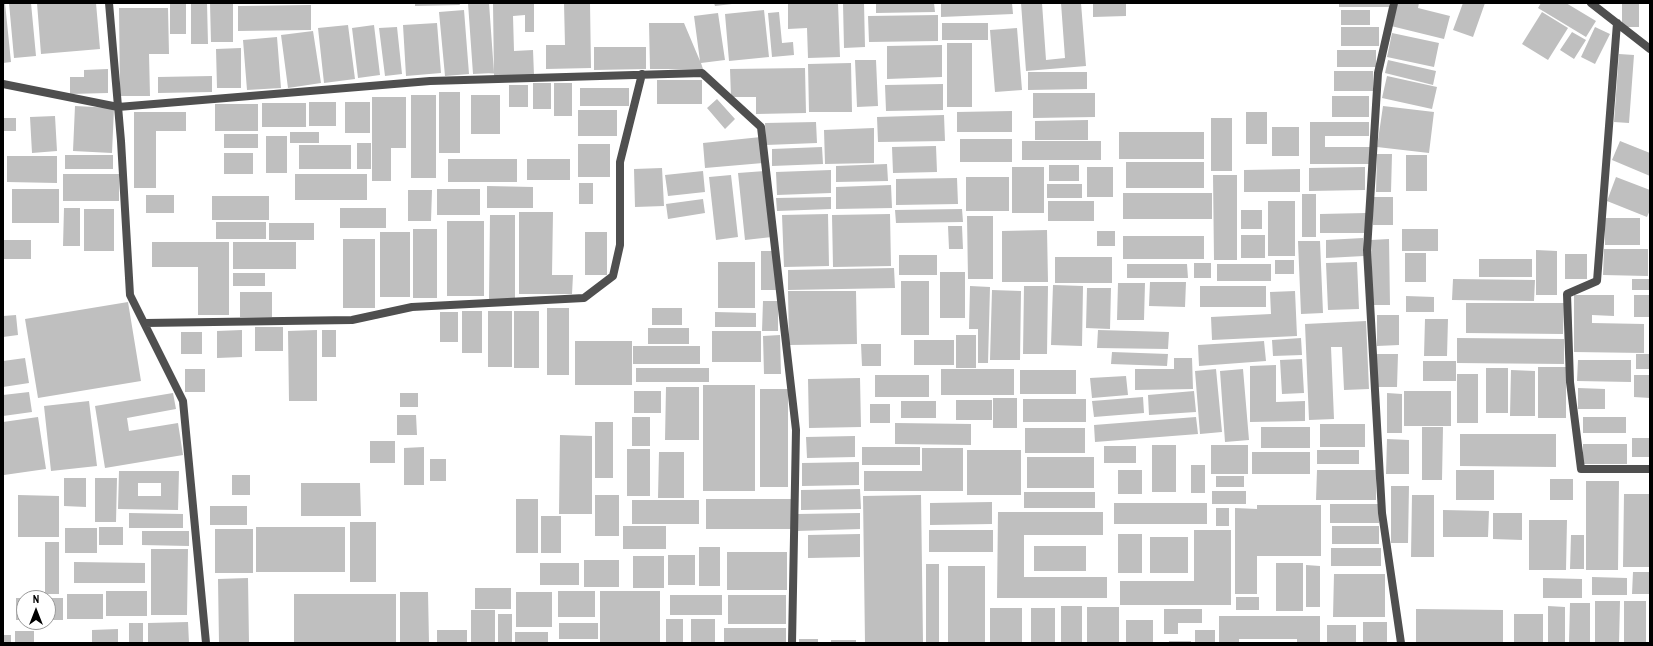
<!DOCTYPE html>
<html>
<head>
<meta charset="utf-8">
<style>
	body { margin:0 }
	#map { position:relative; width:1653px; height:646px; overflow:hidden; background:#fff; font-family:"Archivo Narrow",sans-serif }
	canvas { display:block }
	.frame { position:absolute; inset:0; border:4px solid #000; pointer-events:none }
	.north { position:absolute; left:16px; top:590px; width:40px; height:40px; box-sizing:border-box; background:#fff; border:1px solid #999; border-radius:50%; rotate:0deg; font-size:11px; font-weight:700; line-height:16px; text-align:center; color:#000 }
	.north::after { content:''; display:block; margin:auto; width:14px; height:18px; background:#000; clip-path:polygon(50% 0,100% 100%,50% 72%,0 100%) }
</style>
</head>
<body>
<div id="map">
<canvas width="1653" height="646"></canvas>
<div class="frame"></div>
<div class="north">N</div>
</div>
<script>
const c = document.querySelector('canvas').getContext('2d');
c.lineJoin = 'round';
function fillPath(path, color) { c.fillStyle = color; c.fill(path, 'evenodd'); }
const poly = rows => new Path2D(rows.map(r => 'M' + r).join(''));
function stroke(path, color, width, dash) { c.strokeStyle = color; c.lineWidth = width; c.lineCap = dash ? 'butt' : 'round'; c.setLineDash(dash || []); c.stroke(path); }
fillPath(poly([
	[3,3,5,3,11,62,3,63],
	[9,3,31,3,36,56,14,58],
	[37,3,96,3,100,49,41,54],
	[191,3,207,3,208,44,191,44],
	[210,3,233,3,233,42,211,42],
	[415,3,459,3,460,5,415,6],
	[468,3,489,3,494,73,473,74],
	[493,3,534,3,534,32,525,32,525,15,513,16,514,51,533,50,534,75,494,76],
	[564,3,590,3,591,68,546,69,546,45,565,45],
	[714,3,732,3,732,4,715,6],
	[838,3,840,57,808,58,807,28,788,29,788,4],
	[843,3,864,3,865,47,844,48],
	[876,3,934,3,935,12,876,13],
	[941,3,1012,3,1013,14,941,17],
	[1021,3,1042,3,1046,60,1065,58,1061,3,1081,3,1086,66,1026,71],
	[1093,3,1126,3,1126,16,1093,17],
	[1339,3,1389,3,1389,7,1339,7],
	[1397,3,1419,3,1418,8,1450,16,1444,39,1391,26],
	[1463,3,1485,3,1473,37,1453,30],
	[1541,3,1566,3,1596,21,1586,37,1538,8],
	[1622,3,1639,3,1639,27,1622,27],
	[170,4,186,4,186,34,170,34],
	[311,5,311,30,238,31,238,6],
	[119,8,168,8,169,54,149,54,150,96,120,96],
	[464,10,469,74,445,76,439,12],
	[764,10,769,57,729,61,725,14],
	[1341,10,1370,10,1370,25,1341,25],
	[779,12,782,43,793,42,794,55,772,57,768,13],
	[1542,12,1568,28,1548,60,1522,44],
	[718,13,725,60,701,63,703,69,650,69,649,23,684,23,700,61,694,16],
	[938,15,938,41,869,42,868,16],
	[437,23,441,73,406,76,403,25],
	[942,23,988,23,988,40,942,40],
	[348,25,355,79,324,83,318,28],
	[374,25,380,75,358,78,352,28],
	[397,27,402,74,385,76,379,28],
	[1341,27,1379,27,1379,46,1341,46],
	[1595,27,1610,34,1595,64,1581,57],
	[1017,28,1022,90,995,92,990,30],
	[313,31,321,83,288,88,281,35],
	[1572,32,1586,40,1574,59,1560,50],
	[1392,33,1439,43,1434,67,1387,57],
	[277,37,281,88,247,90,243,40],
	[947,43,972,43,972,107,947,107],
	[942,45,942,77,887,79,887,46],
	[594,47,646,47,646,69,594,70],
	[241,48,241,88,217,88,216,49],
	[1337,50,1376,50,1376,67,1337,67],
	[1619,54,1634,55,1629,123,1614,122],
	[855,60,876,60,878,106,857,107],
	[1388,60,1436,71,1433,85,1385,73],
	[851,63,852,112,809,112,808,64],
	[805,68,806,113,756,114,756,97,731,97,730,69],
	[108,69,108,93,70,94,70,77,84,77,84,70],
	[1334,71,1373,71,1373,91,1334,91],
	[1028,72,1087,72,1087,89,1028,90],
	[212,76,212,92,158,93,158,77],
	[1387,76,1437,87,1432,109,1382,98],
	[657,80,702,80,702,104,657,104],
	[533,83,551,83,551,109,533,109],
	[554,83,572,83,572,116,554,116],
	[943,84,943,110,886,111,885,85],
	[509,85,528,85,528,107,509,107],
	[580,88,629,88,629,106,580,106],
	[439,92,460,92,460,153,439,153],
	[1033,93,1095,93,1095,117,1033,118],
	[411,95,436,95,436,178,411,178],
	[471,95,500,95,500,134,471,134],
	[1332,96,1369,96,1369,117,1332,117],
	[372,97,406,97,406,148,391,148,391,181,372,181],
	[717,99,735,119,725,129,707,108],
	[309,102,336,102,336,126,309,126],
	[345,102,370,102,370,133,345,133],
	[262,103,306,103,306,127,262,127],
	[215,104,258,104,258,131,215,131],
	[75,106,114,108,112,153,73,151],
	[1383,106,1434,112,1429,153,1377,147],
	[578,110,617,110,617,136,578,136],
	[1012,111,1012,132,957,132,957,112],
	[134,112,186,112,186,131,156,131,156,188,134,188],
	[1246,112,1267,112,1267,144,1246,144],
	[944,115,945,141,878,142,877,117],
	[55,116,57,151,32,153,30,117],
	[3,118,16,118,16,131,3,131],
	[1211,118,1232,118,1232,171,1211,171],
	[1088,120,1088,140,1035,140,1035,121],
	[816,122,817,143,766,145,765,123],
	[1310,122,1369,122,1369,136,1325,136,1325,147,1370,147,1370,164,1310,164],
	[1272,127,1299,127,1299,156,1272,156],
	[874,128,874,163,825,164,824,130],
	[290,132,319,132,319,143,290,143],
	[1119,132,1204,132,1204,159,1119,159],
	[224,134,258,134,258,148,224,148],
	[266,136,287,136,287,173,266,173],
	[761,137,763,163,705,168,703,143],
	[960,139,1012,139,1012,162,960,162],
	[1022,141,1101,141,1101,160,1022,160],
	[1620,141,1650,153,1650,176,1612,160],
	[357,143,371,143,371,169,357,169],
	[578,144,610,144,610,177,578,177],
	[299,145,351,145,351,169,299,169],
	[936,146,937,172,893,173,892,147],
	[822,147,823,164,772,166,772,149],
	[224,153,253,153,253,174,224,174],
	[1377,154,1392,154,1391,192,1376,192],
	[65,155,113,155,113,169,65,169],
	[1406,155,1427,155,1427,191,1406,191],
	[7,156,57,156,57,183,7,182],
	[448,159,517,159,517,182,448,182],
	[527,159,570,159,570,180,527,180],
	[1126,162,1204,162,1204,188,1126,188],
	[887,164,888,181,836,182,836,166],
	[1049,165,1079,165,1079,181,1049,181],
	[1012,167,1044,167,1044,213,1012,213],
	[1087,167,1113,167,1113,197,1087,197],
	[1365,167,1365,190,1309,191,1309,168],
	[662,168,664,206,635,207,634,169],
	[1300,169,1300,192,1244,192,1244,170],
	[831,170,831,193,777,195,776,172],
	[703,171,705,192,668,196,665,175],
	[765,171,772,237,745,240,738,173],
	[63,174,119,174,119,201,63,201],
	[295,174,367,174,367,200,295,200],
	[731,175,738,237,716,240,709,177],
	[1213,175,1237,175,1237,260,1214,260],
	[966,177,1009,177,1009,211,966,211],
	[1616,177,1650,190,1650,210,1647,217,1607,201],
	[957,178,958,204,896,205,896,179],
	[579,183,593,183,593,204,579,204],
	[1047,184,1082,184,1082,198,1047,198],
	[891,185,892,208,836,209,836,187],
	[487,186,533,187,533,208,487,208],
	[12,189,59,189,59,223,12,223],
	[437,189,480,189,480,215,437,215],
	[408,190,432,190,431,221,408,221],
	[1123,193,1212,193,1212,219,1123,219],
	[1302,194,1316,194,1316,237,1302,237],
	[146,195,174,195,174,213,146,213],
	[212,196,269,196,269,220,212,220],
	[831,197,831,209,777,211,776,198],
	[1373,197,1393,197,1393,225,1373,225],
	[703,199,705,213,668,219,666,204],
	[1048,201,1094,201,1094,221,1048,221],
	[1268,201,1295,201,1295,256,1268,256],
	[64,208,80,208,80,246,63,246],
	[340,208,386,208,386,228,340,228],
	[84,209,114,209,114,251,84,251],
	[962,209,963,222,896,223,895,210],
	[1241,210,1262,210,1262,229,1241,229],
	[519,212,553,212,552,275,573,275,572,294,519,294],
	[1366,213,1366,233,1320,233,1320,214],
	[828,214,829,266,784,267,782,215],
	[890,214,891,266,833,267,832,215],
	[490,215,515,215,515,299,489,299],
	[967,216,993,216,993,279,968,279],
	[1605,218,1640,218,1640,245,1605,245],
	[447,221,484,221,484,296,447,296],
	[216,222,266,222,266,239,216,239],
	[269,223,314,223,314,240,269,240],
	[948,226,962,226,963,249,949,249],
	[413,229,437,229,437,298,413,298],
	[1402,229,1438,229,1438,251,1402,251],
	[1047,230,1048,282,1002,282,1002,231],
	[1097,231,1115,231,1115,246,1097,246],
	[380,232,410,232,410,297,380,297],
	[585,232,607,232,607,275,585,275],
	[1241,235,1265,235,1265,258,1241,258],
	[1123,236,1204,236,1204,259,1123,259],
	[1363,238,1364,256,1326,258,1326,240],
	[343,239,375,239,375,308,343,308],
	[1389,239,1390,305,1372,305,1371,240],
	[3,240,31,240,31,259,3,259],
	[1298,241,1320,241,1323,313,1301,314],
	[152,242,229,242,229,315,198,315,198,267,152,267],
	[233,242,296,242,296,269,233,269],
	[1604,249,1648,249,1648,276,1603,275],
	[1536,250,1557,251,1557,295,1536,295],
	[761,251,777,251,777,290,761,290],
	[1405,253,1426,253,1426,282,1405,282],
	[1565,254,1587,254,1587,279,1565,279],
	[899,255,937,255,937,275,899,275],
	[1055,257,1112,257,1112,283,1055,283],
	[1479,259,1532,259,1532,277,1479,277],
	[1275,260,1294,260,1294,274,1275,274],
	[718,262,755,262,755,308,718,308],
	[1357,262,1359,309,1328,310,1326,263],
	[1194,263,1211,263,1211,278,1194,278],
	[1127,264,1187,264,1188,278,1127,278],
	[1217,264,1271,264,1271,281,1217,281],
	[894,268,895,288,788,290,788,270],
	[940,272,965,272,965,318,940,318],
	[233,273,265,273,265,286,233,286],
	[1453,279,1535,280,1534,301,1452,300],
	[1632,279,1650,279,1650,290,1632,290],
	[901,281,929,281,929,335,901,335],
	[1150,282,1186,282,1185,307,1149,306],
	[1118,283,1145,283,1144,320,1117,320],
	[1053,285,1083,286,1082,346,1051,345],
	[970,286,990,287,988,363,978,363,978,329,969,329],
	[1024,286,1048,286,1047,354,1023,354],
	[1200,286,1266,286,1266,307,1200,307],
	[1087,288,1111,288,1110,329,1086,328],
	[992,290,1021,291,1020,360,990,360],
	[788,291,856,291,857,344,789,345],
	[1295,291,1297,336,1212,340,1211,317,1271,314,1270,292],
	[240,292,272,292,272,317,240,317],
	[1574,295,1614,295,1614,316,1592,315,1592,323,1644,324,1644,353,1574,352],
	[1634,295,1650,295,1650,317,1634,317],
	[1406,296,1434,297,1434,312,1406,312],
	[763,301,778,301,778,331,762,331],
	[128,302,141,381,38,398,25,319],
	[1466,303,1564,303,1563,334,1466,333],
	[547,308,569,308,569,375,547,375],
	[652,308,682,308,682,325,652,325],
	[462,311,482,311,482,353,462,353],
	[488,311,512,311,512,367,488,367],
	[514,311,539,311,539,368,514,368],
	[440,312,458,312,458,342,440,342],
	[715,312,756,313,756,327,715,327],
	[16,315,18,335,3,337,3,316],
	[1377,315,1399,315,1399,345,1377,346],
	[1425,319,1448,319,1447,356,1424,356],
	[1366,321,1369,389,1344,390,1342,347,1331,347,1334,419,1309,420,1305,324],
	[255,327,283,327,283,351,255,351],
	[648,328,689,328,689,344,648,344],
	[242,330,242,357,217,358,217,331],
	[317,330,317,401,289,401,288,331],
	[322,330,336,330,336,357,322,357],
	[1098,330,1169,332,1168,349,1097,348],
	[712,331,761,331,761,362,712,362],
	[181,332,202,332,202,354,181,354],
	[780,335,781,374,764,374,763,336],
	[956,335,976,335,976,368,956,368],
	[1301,338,1302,355,1273,356,1272,340],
	[1457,338,1564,339,1564,364,1457,363],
	[914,340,954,340,954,365,914,365],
	[575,341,632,341,632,385,575,385],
	[1264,341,1266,361,1199,366,1198,345],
	[861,344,881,344,881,366,862,366],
	[633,346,700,346,700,364,633,364],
	[1112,352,1168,354,1167,366,1111,364],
	[1377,354,1398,354,1397,387,1376,387],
	[1636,354,1650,354,1650,369,1636,369],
	[25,358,29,383,3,387,3,361],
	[1174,358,1192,358,1193,389,1135,390,1135,369,1174,369],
	[1302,359,1304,393,1282,394,1280,360],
	[1578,360,1631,360,1631,382,1577,381],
	[1423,361,1456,361,1456,381,1423,381],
	[1276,365,1276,402,1305,401,1305,421,1250,422,1250,366],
	[1538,367,1566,367,1566,418,1538,418],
	[636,368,709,368,709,382,636,382],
	[1486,368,1508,368,1508,413,1486,413],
	[185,369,205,369,205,392,185,392],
	[941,369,1014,369,1014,395,941,395],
	[1216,369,1222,432,1200,434,1195,371],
	[1243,369,1249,440,1225,442,1220,371],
	[1020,370,1076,370,1076,394,1020,394],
	[1511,370,1535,371,1535,416,1510,416],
	[1457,374,1478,374,1478,423,1457,423],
	[875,375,929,375,929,397,875,397],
	[1634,375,1650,375,1650,398,1634,397],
	[1126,376,1128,395,1092,398,1090,378],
	[860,378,861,427,809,428,808,379],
	[703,385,755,385,755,491,703,491],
	[666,387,699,387,699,440,665,440],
	[1578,388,1605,389,1605,409,1578,409],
	[760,389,788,389,788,487,760,487],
	[634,391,661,391,661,413,634,413],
	[1194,391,1196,412,1149,415,1148,395],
	[1404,391,1451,391,1451,426,1404,426],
	[29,392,32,412,3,416,3,395],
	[173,393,176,409,127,418,129,431,178,423,183,455,105,468,95,406],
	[400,393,418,393,418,407,400,407],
	[1387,393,1402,394,1402,433,1387,433],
	[1143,397,1144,413,1094,417,1092,401],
	[993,398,1017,398,1017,428,993,428],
	[1023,399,1086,399,1086,422,1023,422],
	[956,400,992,400,992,420,956,420],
	[89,401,97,466,51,471,44,406],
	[901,401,936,401,936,418,901,418],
	[870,404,890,404,890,423,870,423],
	[397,415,416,415,417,435,397,435],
	[38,417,46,469,4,475,3,422],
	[632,417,650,417,650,446,632,446],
	[1196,417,1198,434,1095,442,1094,425],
	[1583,417,1626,417,1626,433,1583,433],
	[595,422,613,422,613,478,595,478],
	[895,423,971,424,971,445,895,444],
	[1320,424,1365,424,1365,447,1320,447],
	[1261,427,1310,427,1310,448,1261,448],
	[1422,427,1443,427,1442,480,1422,480],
	[1025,428,1085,428,1085,453,1025,453],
	[1460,434,1556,434,1556,467,1460,466],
	[560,435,592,436,592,514,559,514],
	[855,436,855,457,807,458,806,437],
	[1632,438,1650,438,1650,457,1632,457],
	[1387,439,1409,440,1409,474,1386,474],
	[370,441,395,441,395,463,370,463],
	[1583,444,1627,444,1627,464,1583,464],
	[1152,445,1176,445,1176,492,1152,492],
	[1211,445,1248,445,1248,474,1211,474],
	[1104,446,1136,446,1136,463,1104,463],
	[424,447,424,485,404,485,404,448],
	[862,447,920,447,920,465,862,465],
	[922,448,963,448,963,491,864,491,864,471,922,471],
	[627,449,650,449,650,496,627,496],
	[967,450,1021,450,1021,495,967,495],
	[1317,450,1359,450,1359,464,1317,464],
	[659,452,684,452,684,498,658,498],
	[1252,452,1310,452,1310,474,1252,474],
	[1027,457,1094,457,1094,488,1027,488],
	[430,459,446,459,446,481,430,481],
	[859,462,859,485,802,486,802,463],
	[1191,465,1205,465,1205,493,1191,493],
	[1118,470,1142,470,1142,494,1118,494],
	[1317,470,1376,470,1376,500,1316,500],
	[1456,470,1494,470,1494,500,1456,500],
	[119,471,179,471,178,510,118,509],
	[138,483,161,483,161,496,138,496],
	[232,475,250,475,250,495,232,495],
	[1216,476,1244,476,1244,487,1216,487],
	[64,478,86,478,86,507,64,506],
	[95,478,117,478,116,522,95,522],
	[1550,479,1573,479,1573,500,1550,500],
	[1586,481,1619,481,1618,570,1586,570],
	[301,483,360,483,361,516,301,516],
	[1391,486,1409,486,1408,543,1391,543],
	[860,489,861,509,801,510,801,490],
	[1212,491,1246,491,1246,504,1212,504],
	[1024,492,1095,492,1095,508,1024,508],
	[1624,494,1649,494,1649,567,1623,567],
	[18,495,59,496,59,537,18,537],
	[595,495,619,495,619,536,595,536],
	[921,495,923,643,865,643,863,496],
	[1412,495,1434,495,1434,557,1411,557],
	[516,499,538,499,538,553,516,553],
	[706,499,792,499,792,529,706,529],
	[632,500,699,500,699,524,632,524],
	[992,502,992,524,930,525,930,503],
	[1114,503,1207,503,1207,524,1114,524],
	[1330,504,1379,504,1379,523,1330,523],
	[1257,505,1321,505,1321,556,1257,556],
	[210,506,247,506,247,525,210,525],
	[1216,508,1229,508,1229,526,1216,526],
	[1235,508,1257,509,1257,594,1235,594],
	[1443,510,1489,511,1488,537,1443,537],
	[998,512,1103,512,1103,535,1024,535,1024,577,1107,577,1107,598,997,598],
	[129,513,183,514,183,528,129,528],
	[860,513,860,529,797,531,797,514],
	[1493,513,1522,513,1522,540,1493,539],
	[541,516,561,516,561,553,541,553],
	[1529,520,1567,520,1566,570,1529,570],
	[350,522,376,522,376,582,350,582],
	[623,526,666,526,666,549,623,549],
	[1332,526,1379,526,1379,544,1332,544],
	[99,527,123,527,123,545,99,545],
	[256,527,345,527,345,572,256,572],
	[65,528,97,528,97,553,65,553],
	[215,529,253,529,253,573,215,573],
	[929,530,993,530,993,552,929,552],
	[1194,530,1231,530,1231,605,1120,605,1120,581,1194,581],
	[142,531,189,531,189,546,142,545],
	[860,534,860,557,808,558,808,535],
	[1118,534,1142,534,1142,573,1118,573],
	[1571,535,1584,535,1584,569,1570,569],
	[1150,537,1188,537,1188,573,1150,573],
	[45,542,59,542,59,594,45,594],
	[1034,546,1086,546,1086,571,1034,571],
	[699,547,720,547,720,586,699,586],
	[1331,548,1381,548,1381,566,1331,566],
	[151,549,188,549,187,615,151,615],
	[727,552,787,552,787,590,727,590],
	[668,555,695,555,695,585,668,585],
	[633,556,664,556,664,588,633,588],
	[584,560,619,560,619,587,584,587],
	[74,562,145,563,145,583,74,583],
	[540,563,579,563,579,585,540,585],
	[1276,563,1303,563,1303,611,1276,611],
	[926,564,939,564,939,643,926,643],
	[1306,565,1320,566,1320,607,1306,607],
	[948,566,985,566,985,643,948,643],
	[1633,572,1650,572,1650,594,1632,594],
	[1334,574,1385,574,1385,617,1333,617],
	[1592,577,1627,578,1627,595,1592,595],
	[248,578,249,643,219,643,218,579],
	[1543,578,1582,579,1582,598,1543,598],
	[475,588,511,588,511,609,475,609],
	[106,591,147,591,147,616,106,616],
	[558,591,595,591,595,617,558,617],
	[600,591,660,591,660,643,600,643],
	[400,592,428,592,429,643,400,643],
	[516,592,552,592,552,627,516,627],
	[67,594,103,594,103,619,67,619],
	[294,594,396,594,396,643,294,643],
	[670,595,722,595,722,615,670,615],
	[728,595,786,595,786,624,728,624],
	[1236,597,1259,597,1259,610,1236,610],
	[16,598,24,598,24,620,16,620],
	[48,598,63,598,63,620,48,620],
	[1595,601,1620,601,1619,643,1595,643],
	[1624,601,1646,601,1646,643,1624,643],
	[1570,603,1590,603,1590,643,1569,643],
	[1061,606,1082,606,1082,643,1061,643],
	[1548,606,1565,607,1565,643,1548,643],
	[1087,607,1119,607,1119,643,1087,643],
	[990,608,1022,608,1022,643,990,643],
	[1031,608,1055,608,1055,643,1031,643],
	[1164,609,1202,609,1202,623,1178,623,1178,634,1164,634],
	[1416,609,1503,610,1503,643,1416,643],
	[471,610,495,610,495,643,471,643],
	[498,614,512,614,512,643,498,643],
	[1514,614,1543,614,1543,643,1514,643],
	[1219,616,1320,616,1320,643,1297,643,1297,639,1239,639,1239,643,1219,643],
	[666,619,683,619,683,643,666,643],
	[691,619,715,619,715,643,691,643],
	[1126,620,1153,620,1153,643,1126,643],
	[188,622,189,643,148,643,148,623],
	[1363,622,1387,622,1387,642,1363,642],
	[129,623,143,623,143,643,129,643],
	[559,623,598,623,598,639,559,639],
	[1327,625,1356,625,1356,643,1327,643],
	[724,628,786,628,786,643,724,643],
	[118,629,118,643,92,643,92,630],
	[437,630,467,630,467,643,437,643],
	[1195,630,1215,630,1215,643,1195,643],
	[15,631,34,631,34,643,15,643],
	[515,632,548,632,548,643,515,643],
	[3,635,11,635,11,643,3,643],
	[799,639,818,639,818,643,799,643],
	[831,640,856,640,856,643,831,643],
	[1169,641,1191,641,1191,643,1169,643]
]), '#bfbfbf');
stroke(poly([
	[109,3,121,141,130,295,183,401,206,643],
	[1394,3,1378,73,1367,250,1382,513,1401,643],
	[1591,3,1650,49],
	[1617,23,1597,281,1567,294,1570,382,1581,469,1650,469],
	[3,84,118,107,430,81,702,73,761,127,796,430,792,643],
	[145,323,352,320,412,307,584,298,613,276,620,245,620,162,642,74]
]), '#4f4f4f', 8);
</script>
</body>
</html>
